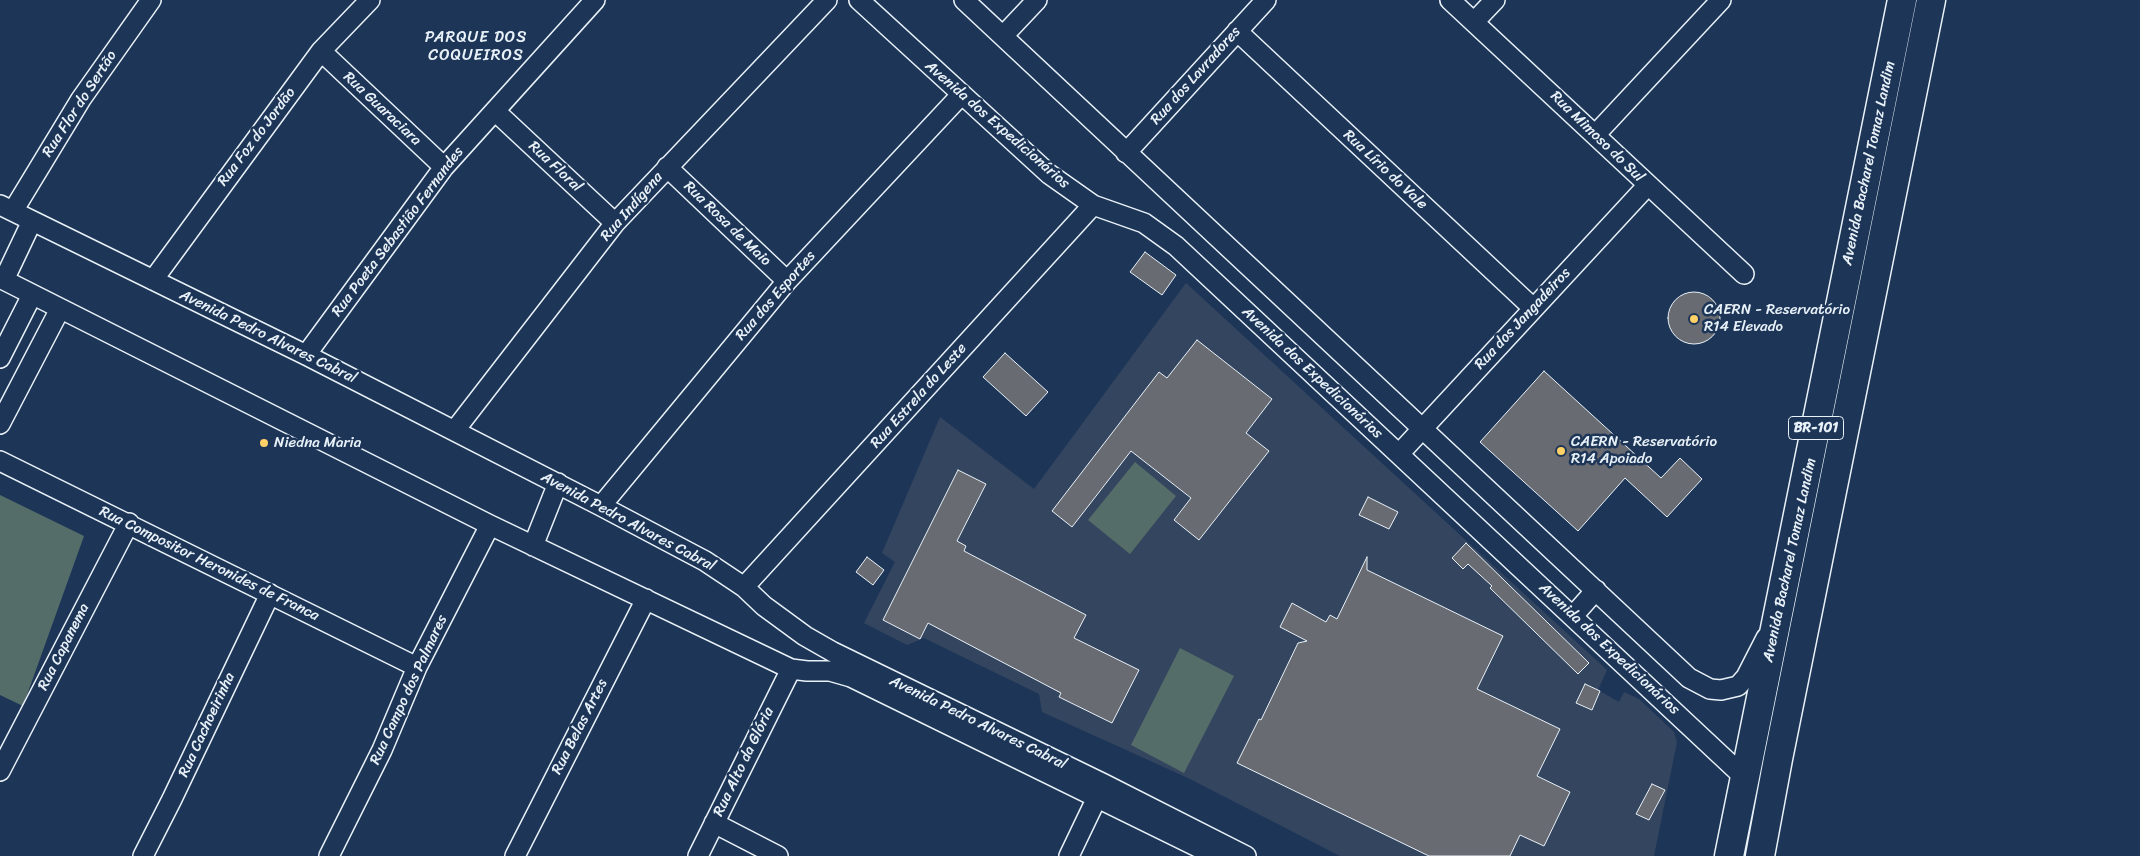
<!DOCTYPE html>
<html>
<head>
<meta charset="utf-8">
<style>
	body { margin:0 }
	canvas { display:block; background:#1d3557 }
</style>
</head>
<body>
<canvas width="2140" height="856"></canvas>
<script>
const c = document.querySelector('canvas').getContext('2d');
c.lineJoin = 'round';
function fillPath(path, color) { c.fillStyle = color; c.fill(path, 'evenodd'); }
const poly = rows => new Path2D(rows.map(r => 'M' + r).join(''));
function stroke(path, color, width, dash) { c.strokeStyle = color; c.lineWidth = width; c.lineCap = dash ? 'butt' : 'round'; c.setLineDash(dash || []); c.stroke(path); }
function write(font, color, halo, rows, align = 'center') {
  c.font = font + ' Sriracha,sans-serif'; c.lineWidth = 5; c.setLineDash([]); c.textBaseline = 'middle'; c.strokeStyle = halo; c.fillStyle = color; for (const [text, x, y, turn = 0] of rows) {
    c.save(); c.translate(x, y); c.rotate((+turn || 0) * Math.PI / 180); c.textAlign = isNaN(turn) ? turn : align; if (halo) c.strokeText(text, 0, 0); c.fillText(text, 0, 0); c.restore();
  }
}
fillPath(poly([
	[1186,283,1607,670,1598,690,1619,702,1624,692,1639,699,1674,732,1677,742,1654,856,1340,856,1188,778,1042,712,1039,694,924,638,907,645,864,623,895,562,882,553,940,417,1034,489]
]), '#34455f');
fillPath(poly([
	[1135,462,1176,496,1130,554,1088,520],
	[0,495,84,536,23,706,0,695],
	[1180,648,1234,676,1184,773,1131,745]
]), '#556d69');
const building = poly([
	[1145,252,1176,275,1162,295,1130,272,1145,252],
	'1668 318a26 26 0 1 1 52 0a26 26 0 1 1-52 0Z',
	[1197,340,1272,399,1246,433,1269,451,1199,540,1174,520,1191,498,1131,451,1072,527,1052,511,1159,372,1167,378,1197,340],
	[1005,353,1048,392,1026,416,983,377,1005,353],
	[1544,371,1661,478,1680,458,1702,479,1667,517,1625,478,1578,531,1480,442,1544,371],
	[958,470,986,484,957,541,966,546,964,551,1086,615,1074,638,1139,670,1112,723,1059,697,1061,693,928,623,920,639,883,620,958,470],
	[1368,497,1398,512,1389,529,1359,515,1368,497],
	[1466,543,1589,663,1578,674,1490,588,1492,586,1468,564,1463,569,1452,558,1466,543],
	[867,557,884,570,873,585,856,572,867,557],
	[1367,557,1367,570,1503,636,1477,689,1560,729,1537,776,1570,792,1544,846,1520,835,1510,856,1429,856,1237,763,1259,719,1261,720,1298,643,1307,641,1280,627,1292,603,1326,622,1330,615,1337,619,1367,557],
	[1585,684,1600,691,1592,710,1576,703,1585,684],
	[1652,784,1665,790,1649,820,1636,814,1652,784]
]);
fillPath(building, '#696b72');
stroke(building, '#e8f1f8', 1);
const minor = poly([
	[859,0,1049,174,1093,205,1144,223,1176,246,1744,777],
	[964,0,1689,678,1710,689,1721,690,1738,686,1746,677,1766,638],
	[1450,0,1744,274],
	[1474,22,1495,0],
	[1237,31,1533,308],
	[1003,36,1037,0],
	[321,51,444,167],
	[495,111,615,223],
	[1596,134,1721,0],
	[1126,153,1266,0],
	[667,167,787,281],
	[0,205,306,355,601,506,705,561,744,587,764,606,805,636,833,652,1104,784,1246,856],
	[13,211,81,99,151,0],
	[0,278,490,525,791,669,807,671,830,671,851,677,1216,856],
	[4,280,32,221],
	[153,280,321,51,370,0],
	[306,355,444,167,595,0],
	[0,358,32,295],
	[0,424,60,309],
	[455,430,615,223,827,0],
	[1399,454,1648,185],
	[0,461,417,667],
	[601,506,787,281,961,95],
	[533,546,558,483],
	[744,587,1093,205],
	[1573,616,1596,590],
	[0,771,129,523],
	[714,823,778,856],
	[143,856,172,799,270,594],
	[329,856,382,750,417,667,490,525],
	[515,856,646,599],
	[698,856,791,669],
	[1069,856,1102,787]
]);
const highway = poly([
	[1729,856,1902,0],
	[1760,856,1778,759,1931,0]
]);
stroke(minor, '#e8f1f8', 22);
stroke(highway, '#e8f1f8', 31);
stroke(minor, '#1d3557', 19);
stroke(highway, '#1d3557', 28);
for (const [x, y, r, color] of [
	[1694,319,5,"#ffd166"],
	[264,443,5,"#ffd166"],
	[1561,451,5,"#ffd166"]
]) { const dot = new Path2D(); dot.arc(x, y, r, 0, 2 * Math.PI); c.fillStyle = color; c.fill(dot); stroke(dot, '#1d3557', 2); }
for (const [x, y, w] of [
	[1816,428,55]
]) { const box = new Path2D(); box.roundRect(x - w / 2, y - 11.5, w, 23, 4); c.fillStyle = '#1d3557'; c.fill(box); stroke(box, '#e8f1f8', 1); }
write('bold 14px', '#e8f1f8', null, [
	["BR-101",1816,428]
]);
write('15px', '#e8f1f8', '#1d3557', [
	["Rua dos Lavradores",1196,76,-48],
	["Rua Flor do Sertão",80,104,-57],
	["Rua Guaraciara",382,109,43],
	["Avenida dos Expedicionários",997,125,41],
	["Rua Foz do Jordão",257,137,-53],
	["Rua Mimoso do Sul",1597,137,44],
	["Avenida Bacharel Tomaz Landim",1869,163,-78],
	["Rua Floral",555,167,43],
	["Rua Lírio do Vale",1385,170,43],
	["Rua Indígena",632,207,-49],
	["Rua Rosa de Maio",727,224,44],
	["Rua Poeta Sebastião Fernandes",398,232,-53],
	["Rua dos Esportes",776,296,-49],
	["Rua dos Jangadeiros",1523,319,-47],
	["Avenida Pedro Alvares Cabral",268,337,26],
	["Avenida dos Expedicionários",1312,373,43],
	["Rua Estrela do Leste",919,396,-48],
	["Avenida Pedro Alvares Cabral",628,522,28],
	["Avenida Bacharel Tomaz Landim",1790,560,-78],
	["Rua Compositor Heronides de Franca",209,564,26],
	["Rua Capanema",64,647,-63],
	["Avenida dos Expedicionários",1609,649,43],
	["Rua Campo dos Palmares",409,690,-65],
	["Avenida Pedro Alvares Cabral",978,723,26],
	["Rua Cachoeirinha",207,725,-65],
	["Rua Belas Artes",580,727,-63],
	["Rua Alto da Glória",744,762,-64]
]);
write('15px', '#e8f1f8', '#1d3557', [
	["CAERN - Reservatório",1704,310],
	["R14 Elevado",1704,327],
	["CAERN - Reservatório",1571,442],
	["R14 Apoiado",1571,459],
	["Niedna Maria",274,443]
], 'left');
c.letterSpacing = '1px';
write('16px', '#e8f1f8', '#1d3557', [
	["PARQUE DOS",476,38],
	["COQUEIROS",476,56]
]);
c.letterSpacing = '0px';
</script>
</body>
</html>
